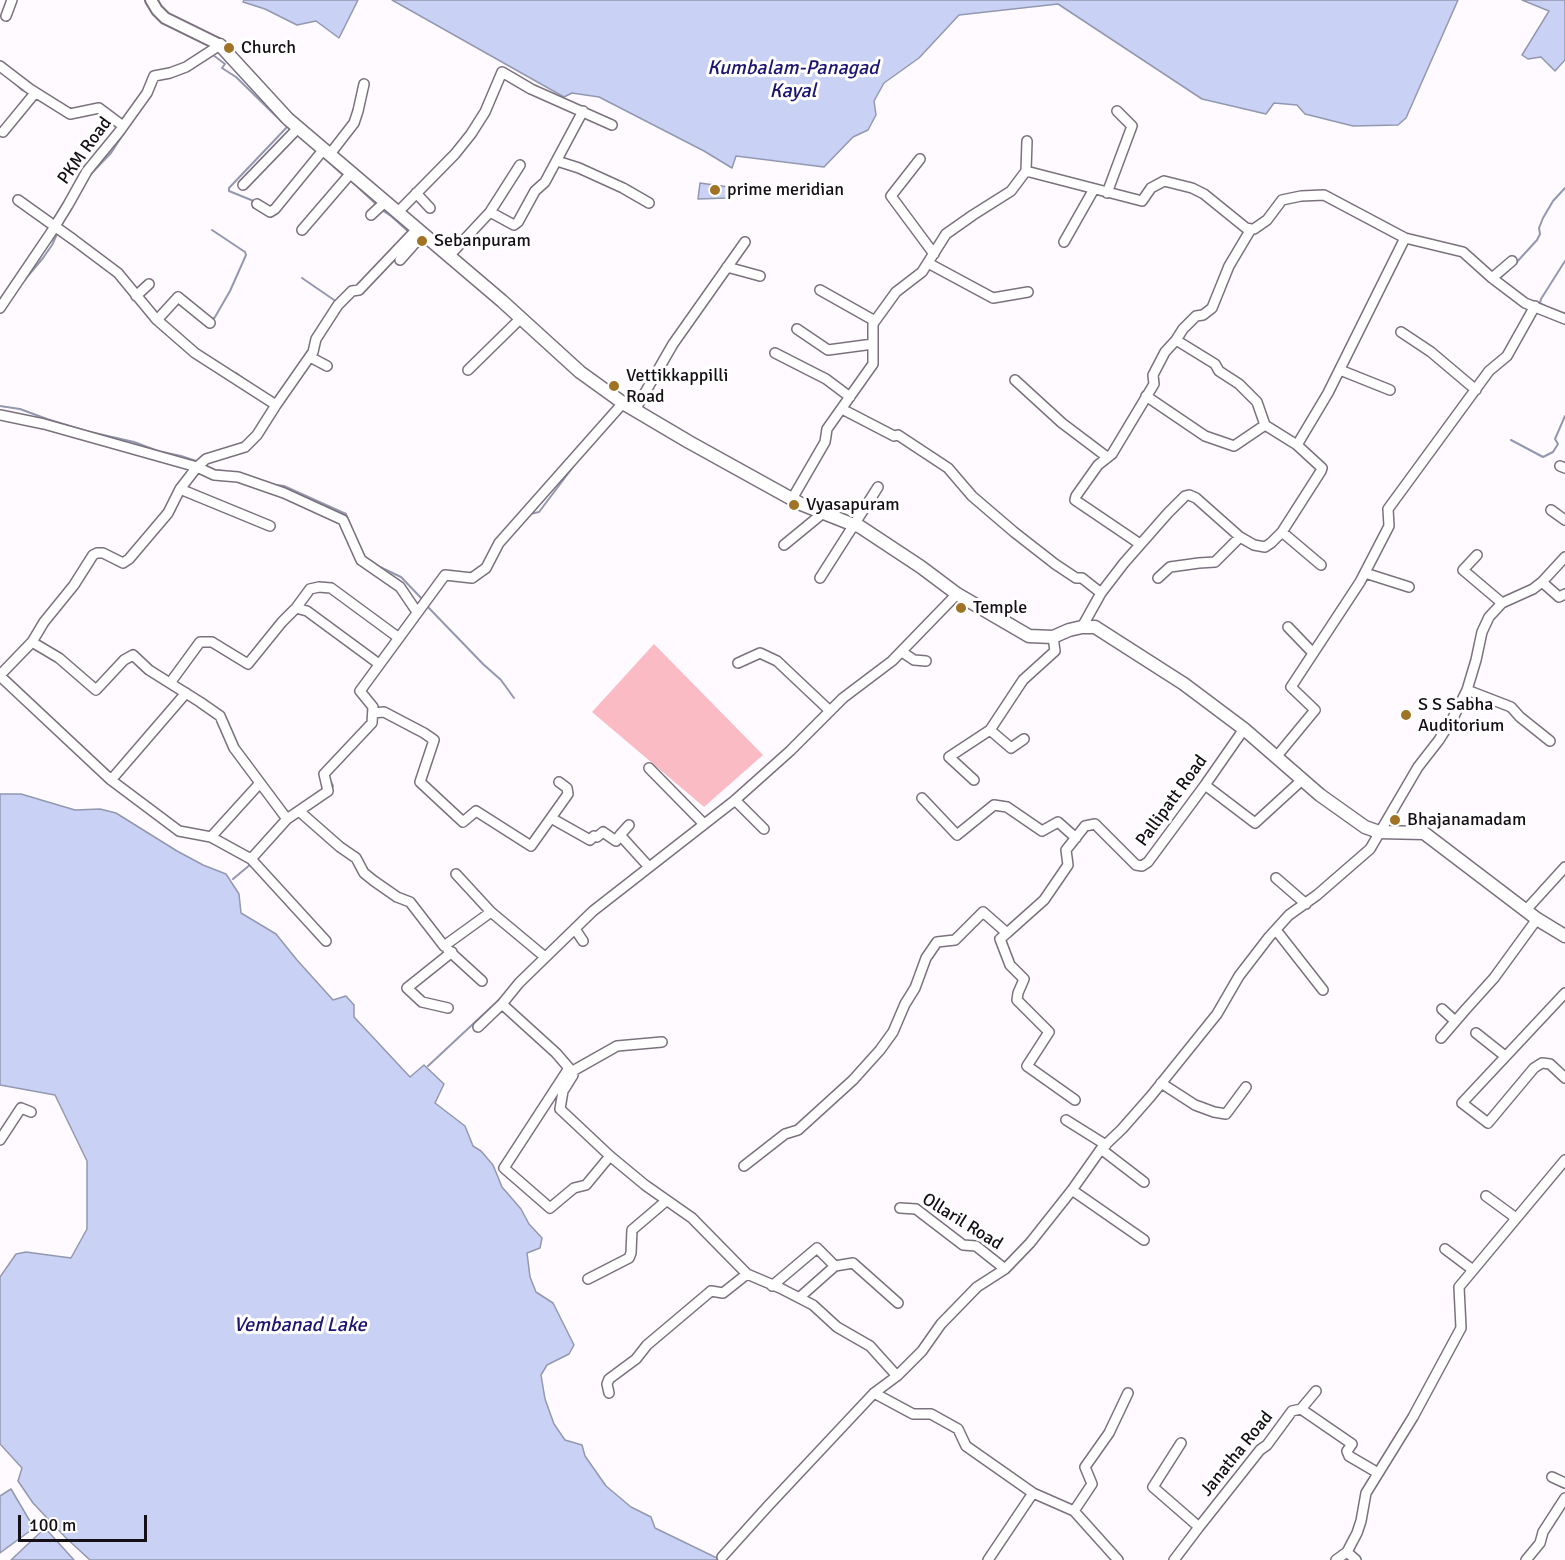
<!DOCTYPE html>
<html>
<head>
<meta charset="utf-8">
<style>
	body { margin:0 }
	#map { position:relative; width:1565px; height:1560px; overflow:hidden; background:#fefaff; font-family:Signika,sans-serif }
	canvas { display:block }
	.scale { position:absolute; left:18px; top:1515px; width:129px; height:27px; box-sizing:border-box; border:3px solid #141015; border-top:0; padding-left:8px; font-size:18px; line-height:21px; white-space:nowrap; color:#141015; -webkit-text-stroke:4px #fff; paint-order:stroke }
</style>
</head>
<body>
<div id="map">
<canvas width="1565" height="1560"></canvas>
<div class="scale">100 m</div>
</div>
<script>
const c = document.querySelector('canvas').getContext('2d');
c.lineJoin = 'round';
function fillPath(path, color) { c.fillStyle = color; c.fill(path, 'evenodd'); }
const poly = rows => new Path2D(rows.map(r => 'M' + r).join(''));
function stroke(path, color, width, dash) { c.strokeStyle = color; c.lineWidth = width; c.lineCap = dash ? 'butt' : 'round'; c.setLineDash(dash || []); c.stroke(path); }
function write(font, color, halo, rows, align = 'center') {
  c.font = font + ' Signika,sans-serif'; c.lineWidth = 6; c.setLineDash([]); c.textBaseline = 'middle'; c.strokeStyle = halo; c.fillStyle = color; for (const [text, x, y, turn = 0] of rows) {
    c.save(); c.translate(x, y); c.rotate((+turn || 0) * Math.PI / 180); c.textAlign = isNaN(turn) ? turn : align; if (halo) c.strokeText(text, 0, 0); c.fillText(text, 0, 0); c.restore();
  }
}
fillPath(poly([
	[654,644,763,755,704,807,592,712]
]), '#fbbbc5');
const water = poly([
	[244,0,358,0,339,38,316,21,297,25,265,9,243,2,244,0],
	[392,0,1458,0,1406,118,1398,125,1353,126,1305,114,1297,105,1274,103,1266,114,1202,99,1058,4,959,15,919,58,884,83,874,101,876,115,868,130,853,137,824,167,736,156,732,168,704,151,599,97,572,93,564,97,392,0],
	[1522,0,1565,0,1565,60,1555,71,1541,57,1528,59,1522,55,1549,11,1522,0],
	[700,183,729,187,732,193,729,198,698,199,700,183],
	[0,794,21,794,75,810,100,809,116,813,177,851,203,865,226,874,239,894,241,913,276,934,297,960,333,1000,346,996,354,1005,354,1017,410,1077,424,1065,444,1084,435,1103,465,1126,473,1146,481,1151,493,1165,502,1187,521,1209,529,1224,542,1238,540,1248,527,1253,530,1277,536,1292,553,1303,574,1345,569,1354,547,1365,541,1375,545,1399,554,1424,565,1440,582,1445,585,1456,606,1486,631,1507,651,1517,655,1528,721,1560,90,1560,65,1537,33,1503,18,1481,22,1468,0,1444,0,1277,16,1254,26,1252,71,1258,87,1229,87,1161,55,1095,0,1085,0,794],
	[11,1489,34,1528,0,1553,0,1496,11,1489],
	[45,1528,74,1560,11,1560,45,1528]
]);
fillPath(water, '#c9d2f4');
stroke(water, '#9398b1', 1.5);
stroke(poly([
	[206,59,213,55,225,64,222,68,236,77,282,122,285,122],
	[14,82,22,90,26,91],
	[322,156,344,176],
	[88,177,111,153,124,133],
	[349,179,378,206],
	[256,202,229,191,229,188,288,126,289,127],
	[382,210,391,216,410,233],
	[1515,264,1537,240,1540,234,1539,228,1543,218,1553,201,1565,188],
	[302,278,337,302],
	[1499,279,1511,268],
	[22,283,43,258,52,245,58,232],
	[1547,307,1540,303,1541,299,1565,261],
	[210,318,213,319,215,317,230,291,246,255,245,252,212,230],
	[234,373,236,373,251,384],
	[0,406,20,409,47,419,86,431,134,442,158,451,181,456,199,462],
	[1511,440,1543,457,1553,452,1558,444,1555,439,1565,416],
	[204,465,215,470,224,471],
	[269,484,284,486,346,514,353,532],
	[530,514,539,512,579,459],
	[364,556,380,567,401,577,423,600],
	[426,605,483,664,501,680,514,698],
	[329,778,333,786,331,791],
	[233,879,251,864],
	[428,1066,503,996]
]), '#9398b1', 2);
const minor = poly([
	[6,16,12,0],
	[0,66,30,89,70,114,99,108,123,126],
	[3,132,35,93],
	[330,154,354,123,358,111,364,84],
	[920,159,891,196,934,254],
	[557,161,579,168,623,188,649,203],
	[1026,171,1142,201,1151,188,1164,181,1192,188,1204,194,1246,228,1251,229,1254,229,1267,220,1282,200,1301,196,1324,195,1405,238,1463,252,1492,278,1525,303,1565,319],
	[243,185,298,128],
	[416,193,430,208],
	[1107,193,1132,126,1117,111],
	[18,200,74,240,118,273,156,319,195,353,276,405],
	[257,204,270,212,275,209,324,149],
	[398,212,455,154,471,134,485,112,502,72,531,89,612,125],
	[490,212,520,165],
	[371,215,385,202],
	[302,230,351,173],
	[1064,242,1094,189],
	[449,256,490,212,514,225,518,222,535,191,545,182,583,111],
	[400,260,423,234],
	[928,263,993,298,1028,292],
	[727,267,760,276],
	[1492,278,1512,261],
	[820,290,875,321],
	[136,296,149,284],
	[0,308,52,231,68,205,87,171,119,132,147,93,154,76,170,73,186,67,220,45],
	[157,320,178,297,210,323],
	[797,329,828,350,873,344],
	[1401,332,1431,352,1476,390],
	[1176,340,1215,364,1219,371,1239,384,1257,402,1265,425,1297,445],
	[775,353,826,379,850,397],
	[310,357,327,366],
	[468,370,521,318],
	[1340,370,1390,390],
	[1015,380,1062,423,1107,457],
	[1146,396,1205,436,1234,446,1265,425],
	[842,409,894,436,898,435,948,468,972,496,1014,532,1055,564,1076,578,1082,578,1101,593],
	[635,410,673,344,745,242],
	[0,415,44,424,197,467,214,475,238,477,284,493,343,520,361,560,400,587,417,612],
	[1560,466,1565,468],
	[180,489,270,526],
	[792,499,825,442,827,429,873,364,873,324,875,321,896,292,922,272,946,234,973,215,1011,191,1026,171,1027,141],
	[1551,510,1565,520],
	[1282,532,1321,565],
	[1140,544,1075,500,1076,496,1098,465,1112,454,1154,384,1153,375,1165,352,1176,340,1183,329,1196,316,1203,315,1212,308,1229,266,1251,229],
	[784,545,823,513],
	[1477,555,1463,570,1502,603],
	[1365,573,1409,587],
	[820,578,878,487],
	[1158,578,1170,567,1199,563,1215,562,1240,537],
	[1542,582,1559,597,1565,594],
	[296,608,310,589,319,587,331,588,399,638],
	[1082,627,1101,593,1124,563,1168,513,1185,496,1189,495,1196,498,1240,537,1254,545,1265,547,1271,543,1282,532,1321,471,1322,468,1297,445,1328,393,1405,238],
	[1288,627,1313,653],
	[902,652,914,660,926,661],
	[738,663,760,653,777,661,830,711],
	[0,675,32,642],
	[0,676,111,780,179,831,211,837],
	[170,683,200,642,212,642,248,664,282,622,296,608,307,611,379,664],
	[1467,690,1511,707,1520,717,1550,741],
	[373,713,384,712,424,733,434,740,420,782,463,822,476,811,531,846,568,794,567,788,559,782],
	[990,730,1023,680,1055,651,1053,637],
	[1277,756,1315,710,1291,687,1360,582,1389,526,1388,509,1489,371,1507,356,1535,306],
	[649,768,704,824],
	[111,780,186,693],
	[974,780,949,757,990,730,1011,748,1024,739],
	[260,783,211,837,251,859,326,941],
	[1205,785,1255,823,1302,780],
	[922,798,957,835,994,805,1007,807,1042,831,1058,822,1076,838],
	[735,800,764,829],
	[299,811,340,847,356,858,364,873,374,881,397,897,410,902,444,946,491,912,545,957],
	[551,818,590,840,594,836,597,837,603,832,616,841,620,835,649,867],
	[287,819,234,748,220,716,200,702,149,670,133,655,124,660,96,690,59,658,32,642,44,622,74,585,93,555,97,553,103,553,123,563,129,559,168,513,180,489,197,467,206,459,245,447,257,435,276,405,313,352,316,339,338,305,352,291,359,290,417,229],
	[620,835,629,825],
	[251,859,287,819,328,791,324,774,372,723,373,707,360,691,445,575,472,578,486,568,499,543,623,403],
	[456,874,491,912],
	[1276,878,1306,904],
	[1526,910,1565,867],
	[575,929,583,941],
	[1276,930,1323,990],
	[1007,933,1000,939,1010,965,1024,979,1018,993,1017,1000,1049,1032,1027,1066,1075,1100],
	[448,950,482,981],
	[1565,993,1462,1103,1488,1123,1534,1068,1542,1063,1550,1064,1565,1078],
	[448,1008,422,1002,407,988,452,952],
	[1442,1009,1455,1021],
	[478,1027,502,1004],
	[1476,1033,1505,1056],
	[1441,1038,1466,1009,1494,978,1537,919],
	[569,1068,504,1168,550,1208,574,1188,586,1185,610,1156],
	[571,1072,617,1046,662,1042],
	[1161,1083,1195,1105,1214,1112,1226,1114,1246,1087],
	[1066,1120,1106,1145],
	[0,1140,21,1108,31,1112],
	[1101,1149,1144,1182],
	[744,1166,785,1134,798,1130,853,1080,880,1050,893,1032,905,1004,915,988,926,958,937,942,955,940,983,912,1007,933,1044,900,1068,865,1066,850,1085,826,1095,824,1136,865,1142,866,1148,862,1205,785,1244,729],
	[1072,1190,1144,1240],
	[1486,1196,1516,1218],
	[900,1208,916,1209,963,1245,976,1246,1005,1269],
	[1445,1249,1473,1270],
	[588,1279,629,1258,631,1253,632,1230,666,1201],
	[772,1286,817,1248,835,1266],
	[800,1297,835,1266,853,1263,898,1303],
	[897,1376,870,1346,837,1327,813,1305,780,1288,747,1274,692,1218,645,1185,610,1156,560,1109,563,1091,573,1075,569,1068,556,1053,502,1004,519,983,593,911,734,801,790,751,843,698,892,661,957,594],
	[609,1393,607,1384,609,1379,636,1359,647,1345,711,1291,723,1293,747,1274],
	[874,1393,913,1414,931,1414,958,1429,966,1446,1033,1493,1074,1511,1118,1560],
	[1301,1409,1316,1391],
	[1552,1477,1565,1483],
	[1074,1511,1092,1484,1085,1467,1109,1433,1128,1393],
	[1199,1527,1260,1450,1267,1445,1292,1411,1301,1409,1352,1444,1347,1451,1349,1456,1378,1473],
	[722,1557,768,1506,874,1393,897,1376,922,1351,941,1324,977,1287,1005,1269,1030,1243,1072,1190,1101,1149,1122,1129,1151,1096,1217,1014,1239,976,1269,937,1289,915,1317,895,1370,849,1418,767,1439,740,1454,716,1467,690,1476,660,1482,632,1489,617,1502,603,1533,589,1542,582,1565,557],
	[988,1560,1033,1493],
	[1174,1560,1199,1527,1153,1487,1181,1443],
	[1336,1560,1347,1552],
	[1356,1560,1347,1552,1357,1533,1361,1521,1366,1493,1413,1417,1461,1328,1459,1287,1565,1160],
	[1526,1560,1540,1543,1543,1532,1565,1498]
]);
const tertiary = poly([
	[151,0,157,10,165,18,220,45]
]);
const secondary = poly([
	[220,45,288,119,502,301,580,372,623,403,689,442,801,504,854,525,859,526,921,567,957,594,1029,636,1053,637,1069,630,1082,627,1095,627,1184,684,1244,729,1320,795,1365,827,1379,832,1424,833,1537,919,1565,936]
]);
stroke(minor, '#7b717d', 12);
stroke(tertiary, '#7b717d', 14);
stroke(secondary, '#7b717d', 15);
stroke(minor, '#fff', 9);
stroke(tertiary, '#fff', 10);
stroke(secondary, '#fff', 12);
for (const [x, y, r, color] of [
	[229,48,6,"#a07424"],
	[715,190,6,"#a07424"],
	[422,241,6,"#a07424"],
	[614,386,6,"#a07424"],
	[794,505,6,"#a07424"],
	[961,608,6,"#a07424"],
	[1406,715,6,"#a07424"],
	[1395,820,6,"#a07424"]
]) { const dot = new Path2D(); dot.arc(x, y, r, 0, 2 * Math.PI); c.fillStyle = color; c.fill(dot); stroke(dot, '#fff', 2); }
write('18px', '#141015', '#fff', [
	["Church",241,48],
	["prime meridian",727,190],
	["Sebanpuram",434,241],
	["Vettikkappilli",626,376],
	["Road",626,397],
	["Vyasapuram",806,505],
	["Temple",973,608],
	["S S Sabha",1418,705],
	["Auditorium",1418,726],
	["Bhajanamadam",1407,820]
], 'left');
write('18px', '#141015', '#fff', [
	["PKM Road",85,151,-54],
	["Pallipatt Road",1172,801,-54],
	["Ollaril Road",962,1222,32],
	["Janatha Road",1237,1454,-51]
]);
write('italic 20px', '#1b1471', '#fff', [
	["Kumbalam-Panagad",793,69],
	["Kayal",793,92],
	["Vembanad Lake",300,1326]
]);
</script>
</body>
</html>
